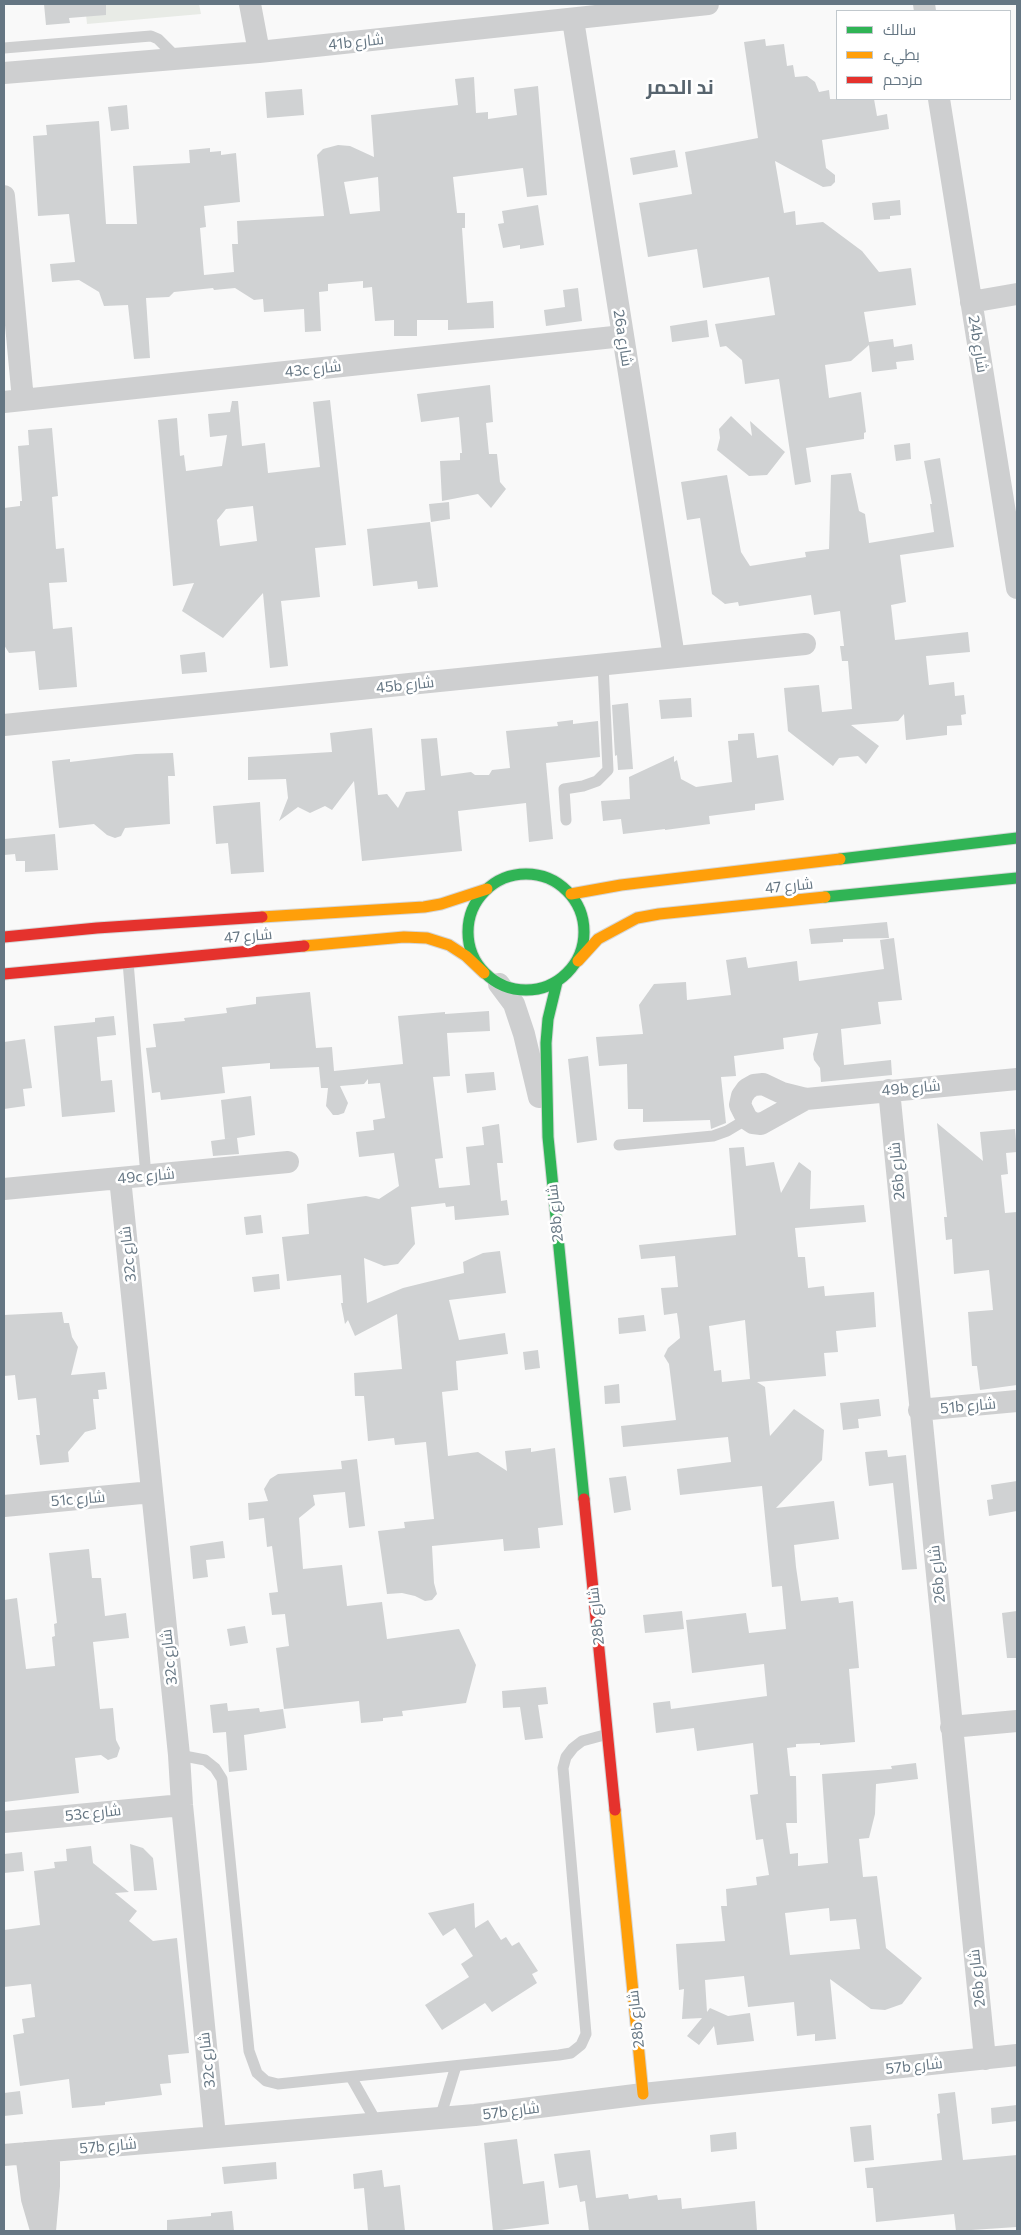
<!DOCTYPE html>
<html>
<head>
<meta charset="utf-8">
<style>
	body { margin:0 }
	#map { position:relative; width:1021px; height:2235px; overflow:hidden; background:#f9f9f9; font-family:Commissioner,Cairo,sans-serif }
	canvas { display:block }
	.frame { position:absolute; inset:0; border:5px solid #657683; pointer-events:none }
	.legend { position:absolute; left:836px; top:10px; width:175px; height:90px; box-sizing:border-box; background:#fff; border:1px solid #c1c8cd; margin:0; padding:6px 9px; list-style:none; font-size:15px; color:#657683 }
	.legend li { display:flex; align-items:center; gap:10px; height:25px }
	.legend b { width:25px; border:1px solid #c1c8cd }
</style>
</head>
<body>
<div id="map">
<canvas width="1021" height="2235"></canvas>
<div class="frame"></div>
<ul class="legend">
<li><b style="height:6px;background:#30b455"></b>سالك</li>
<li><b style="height:6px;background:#ff9f0a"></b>بطيء</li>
<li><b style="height:6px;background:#e5322d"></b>مزدحم</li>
</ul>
</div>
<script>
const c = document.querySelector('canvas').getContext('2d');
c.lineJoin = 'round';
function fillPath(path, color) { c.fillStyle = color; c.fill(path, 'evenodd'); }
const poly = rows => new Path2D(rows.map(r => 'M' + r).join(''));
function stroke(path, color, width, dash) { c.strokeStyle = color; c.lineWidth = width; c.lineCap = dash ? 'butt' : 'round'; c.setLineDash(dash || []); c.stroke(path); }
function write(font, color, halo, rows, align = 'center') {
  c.font = font + ' Commissioner,Cairo,sans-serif'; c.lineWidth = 5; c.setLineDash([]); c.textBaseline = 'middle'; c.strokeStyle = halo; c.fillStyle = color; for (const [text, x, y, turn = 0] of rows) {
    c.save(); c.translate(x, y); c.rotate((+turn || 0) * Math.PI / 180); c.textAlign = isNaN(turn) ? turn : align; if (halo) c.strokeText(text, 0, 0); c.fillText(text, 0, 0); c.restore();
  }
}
fillPath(poly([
	[85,4,199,4,201,14,87,24]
]), '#e8ebe6');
fillPath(poly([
	[44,4,106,4,106,15,69,18,70,23,46,25],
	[765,39,766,46,784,44,787,66,793,65,795,77,807,76,815,82,819,92,829,90,830,99,874,99,877,116,887,114,889,129,822,140,826,168,835,175,835,182,831,186,823,187,775,161,784,213,795,211,796,225,823,222,862,251,879,272,911,268,916,305,864,312,869,342,893,339,894,347,912,344,914,360,896,362,897,369,872,372,869,345,851,361,825,365,829,398,861,392,866,432,864,433,864,439,806,448,811,482,795,485,779,379,745,384,742,360,726,346,720,347,715,324,775,315,769,277,703,288,697,249,648,257,639,203,692,194,685,152,758,138,744,42],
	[474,77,476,113,488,112,488,119,517,115,514,89,538,86,547,195,527,197,523,168,453,177,457,213,465,213,465,228,462,228,467,303,493,301,494,328,448,330,448,320,417,320,417,336,394,336,394,320,375,321,372,287,363,288,363,281,328,284,328,291,319,292,321,331,305,332,304,309,264,312,263,299,254,300,235,288,214,290,213,288,174,292,169,297,146,298,150,358,134,359,128,305,104,306,99,292,79,280,52,282,50,264,75,262,69,214,38,216,33,136,47,135,46,125,99,121,106,224,137,224,133,166,190,163,189,150,210,148,210,152,221,151,221,155,236,153,240,202,204,206,206,227,200,228,204,275,234,272,232,244,238,244,237,221,324,216,317,155,323,149,338,145,350,146,374,157,371,115,458,105,455,79],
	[378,177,380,211,350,214,344,182],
	[302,89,304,115,267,118,265,92],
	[127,105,129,129,111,131,108,107],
	[675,150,678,167,633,175,630,158],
	[900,200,901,215,890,216,890,219,874,220,872,203],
	[538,205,544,245,520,249,520,245,503,248,498,224,504,223,502,211],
	[578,288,582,321,546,326,544,310,565,307,563,290],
	[707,320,709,337,672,342,670,326],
	[490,385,493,422,486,423,489,454,497,454,500,482,506,489,491,508,478,494,442,501,440,461,460,460,460,453,462,453,459,417,421,422,417,394],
	[330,400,346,545,315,548,320,597,281,601,288,666,270,668,263,593,223,638,182,611,194,583,173,586,158,420,177,418,180,456,184,455,186,471,222,466,227,435,210,437,208,414,230,412,232,401,238,401,242,446,265,443,268,473,320,467,313,402],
	[253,506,257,541,220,546,217,520,226,509],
	[731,416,752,436,750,421,785,452,767,475,749,476,717,450,720,438,719,429],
	[52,428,58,496,52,497,56,549,64,548,67,582,49,583,53,629,72,627,77,687,39,690,35,651,9,653,4,645,4,508,20,506,20,501,22,501,18,446,29,445,28,430],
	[910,443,911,459,896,461,894,445],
	[940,458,954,547,900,555,906,602,891,605,895,640,968,632,970,652,926,656,929,685,954,682,955,696,964,695,966,714,961,715,962,725,947,726,947,735,906,740,904,714,898,721,851,725,879,746,866,764,858,756,839,758,833,766,788,731,784,688,819,685,822,712,852,709,848,661,842,661,840,646,844,646,840,611,814,615,811,595,739,606,738,602,725,604,712,594,700,518,687,520,681,482,727,475,741,552,750,566,806,557,805,552,829,549,831,475,851,473,859,511,865,514,869,543,934,532,930,504,932,504,924,461],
	[449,502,450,519,431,522,429,504],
	[430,522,438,587,418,589,417,581,373,586,367,529],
	[205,652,207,672,182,674,180,655],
	[691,698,692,717,661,719,659,700],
	[628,703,633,769,618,770,617,755,615,756,612,705],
	[573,720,573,724,598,721,600,757,546,763,553,839,529,842,526,803,458,811,462,851,362,861,354,781,332,810,325,806,310,813,298,807,279,821,288,798,286,779,248,780,248,757,332,752,330,733,372,728,378,795,387,794,398,808,406,792,425,790,421,739,437,738,441,776,471,772,475,775,489,775,492,770,510,768,506,731,558,726,557,722],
	[754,733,757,758,778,755,784,800,755,804,755,810,709,816,710,824,665,830,665,829,623,834,621,819,603,821,601,801,630,799,629,777,674,756,674,762,677,760,681,779,696,787,732,782,728,741,738,740,738,734],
	[173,753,175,776,168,776,170,824,125,828,121,836,115,838,107,835,94,824,59,828,52,761,70,759,70,762,136,754],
	[260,802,264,872,231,874,228,843,216,844,213,806],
	[55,834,58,870,25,872,25,861,16,861,15,854,4,855,4,839],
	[887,922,889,938,843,939,843,942,811,944,809,929],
	[894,938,902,1000,878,1002,881,1024,841,1029,844,1065,891,1060,892,1075,821,1082,820,1068,814,1060,813,1054,818,1033,783,1038,784,1049,734,1056,736,1076,721,1077,726,1123,711,1129,710,1120,643,1122,643,1109,628,1109,627,1064,599,1066,596,1037,643,1034,639,1005,654,984,686,982,687,1000,731,995,726,960,746,957,748,968,797,961,799,981,884,969,880,940],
	[310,992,316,1048,332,1047,334,1071,403,1064,398,1016,445,1012,445,1014,489,1011,490,1031,447,1033,450,1076,433,1077,443,1158,435,1159,439,1188,470,1185,466,1147,484,1145,482,1127,499,1124,503,1163,497,1163,501,1201,507,1200,509,1215,455,1220,454,1206,446,1207,445,1203,411,1207,415,1244,398,1264,384,1266,364,1258,367,1303,403,1288,464,1273,463,1262,483,1253,500,1251,506,1293,449,1300,459,1340,505,1333,508,1354,456,1361,458,1390,442,1392,448,1456,478,1452,507,1471,505,1451,531,1448,531,1452,555,1448,563,1525,538,1528,540,1548,504,1551,503,1539,432,1546,434,1583,437,1594,432,1600,425,1601,415,1596,402,1593,387,1594,378,1531,405,1528,404,1522,434,1519,426,1442,395,1445,394,1438,368,1441,364,1396,355,1396,354,1373,402,1369,397,1314,355,1336,348,1320,345,1324,341,1303,343,1303,341,1275,287,1281,282,1237,309,1234,307,1204,366,1196,379,1199,399,1186,394,1153,359,1157,356,1132,374,1130,373,1120,385,1118,380,1083,368,1084,368,1079,364,1084,340,1086,348,1103,344,1113,338,1115,333,1115,326,1106,328,1088,321,1088,319,1067,270,1069,270,1063,222,1067,225,1093,161,1100,160,1092,152,1093,146,1048,156,1047,153,1024,185,1021,184,1018,227,1013,226,1008,256,1004,256,997],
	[114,1016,116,1035,97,1037,101,1081,112,1080,115,1112,62,1117,54,1026,95,1022,95,1018],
	[25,1039,32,1088,23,1089,25,1106,4,1109,4,1042],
	[588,1056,597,1140,577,1143,568,1059],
	[494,1072,496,1090,467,1093,465,1074],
	[251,1096,255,1135,237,1138,239,1154,213,1156,211,1141,233,1138,225,1139,221,1100],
	[937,1123,983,1161,980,1132,1015,1129,1017,1152,1006,1153,1008,1174,1001,1175,1005,1213,1017,1212,1017,1385,980,1390,977,1366,972,1366,968,1312,993,1310,989,1270,954,1274,952,1239,946,1240,944,1217,947,1217],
	[744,1147,746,1166,774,1162,781,1193,799,1162,811,1171,810,1209,864,1205,866,1222,795,1228,798,1257,805,1257,808,1288,824,1286,825,1296,874,1292,876,1327,836,1331,838,1352,824,1353,826,1376,757,1382,765,1387,770,1436,794,1409,824,1430,822,1460,776,1508,834,1501,839,1539,794,1545,796,1567,801,1601,838,1597,839,1603,853,1601,859,1668,849,1669,855,1742,820,1745,820,1743,796,1744,796,1747,787,1748,790,1776,796,1776,797,1823,786,1823,790,1854,798,1853,798,1866,828,1863,822,1774,892,1769,891,1766,916,1763,918,1779,876,1784,875,1814,869,1838,859,1839,863,1877,877,1876,886,1948,922,1978,902,2004,885,2010,871,2009,830,1979,836,2039,815,2041,815,2034,797,2036,794,2002,748,2007,744,1976,705,1980,707,2012,710,2008,728,2016,750,2013,754,2041,717,2045,714,2026,699,2045,687,2036,702,2018,682,2019,684,1989,679,1990,676,1944,725,1941,721,1906,727,1906,726,1889,757,1885,756,1877,769,1875,763,1839,756,1840,750,1795,758,1794,753,1743,697,1751,694,1728,656,1733,653,1703,670,1701,671,1709,767,1696,764,1664,692,1673,686,1620,746,1613,749,1633,786,1629,782,1586,772,1587,762,1486,680,1495,677,1469,731,1462,728,1437,623,1447,621,1426,676,1420,669,1364,664,1356,668,1348,680,1338,679,1327,677,1313,664,1315,661,1288,678,1287,675,1256,641,1259,639,1245,736,1235,729,1148],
	[745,1320,750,1379,722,1382,721,1370,714,1371,709,1326],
	[829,1908,830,1921,856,1919,860,1949,790,1955,785,1913],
	[261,1215,263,1233,246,1235,244,1217],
	[279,1274,280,1289,254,1292,252,1277],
	[62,1312,64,1323,69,1323,72,1337,78,1347,71,1375,105,1372,107,1389,98,1390,99,1399,93,1399,96,1429,85,1432,68,1452,69,1462,40,1465,36,1435,40,1435,36,1398,18,1400,15,1375,4,1376,4,1315],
	[644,1315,646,1331,619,1334,618,1318],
	[538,1350,540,1368,525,1370,523,1352],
	[619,1384,620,1403,605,1404,604,1386],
	[879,1399,881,1416,858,1419,859,1428,843,1430,840,1403],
	[887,1450,888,1457,906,1455,917,1569,902,1570,893,1483,869,1486,865,1452],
	[357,1459,365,1526,349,1528,345,1492,313,1495,315,1505,299,1518,303,1569,342,1565,347,1606,382,1602,387,1639,459,1629,476,1665,466,1703,402,1711,403,1716,383,1718,383,1721,361,1723,359,1701,284,1709,276,1648,289,1646,285,1614,272,1615,269,1593,278,1592,272,1546,267,1547,264,1518,249,1520,248,1503,268,1501,264,1489,270,1479,278,1474,342,1469,341,1461],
	[626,1476,631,1510,614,1513,609,1478],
	[1017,1481,1017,1511,989,1516,987,1500,993,1499,991,1485],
	[223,1541,225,1558,206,1560,208,1577,193,1579,190,1546],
	[89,1549,92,1578,101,1578,105,1616,126,1613,129,1638,93,1642,100,1709,113,1708,116,1740,120,1748,117,1757,108,1760,101,1755,75,1758,79,1793,4,1802,4,1600,17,1598,26,1669,55,1666,52,1637,55,1636,54,1624,57,1623,49,1553],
	[682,1611,684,1629,645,1633,643,1615],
	[1017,1611,1017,1658,1007,1658,1002,1613],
	[245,1626,248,1643,230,1646,227,1629],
	[546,1687,548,1704,538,1705,543,1738,525,1740,520,1707,503,1708,502,1691],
	[227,1703,228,1711,259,1708,260,1712,283,1709,286,1728,244,1735,247,1770,229,1772,226,1732,213,1733,210,1705],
	[130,1844,143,1848,153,1858,157,1890,134,1891],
	[91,1846,93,1863,129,1892,115,1893,137,1911,129,1921,153,1941,177,1938,189,2053,168,2055,171,2083,160,2084,162,2095,105,2102,105,2105,72,2108,69,2079,20,2086,13,2035,24,2033,22,2019,35,2017,31,1984,4,1987,4,1930,40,1925,34,1871,55,1868,54,1862,67,1861,66,1849],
	[22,1852,24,1871,4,1873,4,1854],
	[474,1903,475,1928,488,1920,501,1940,506,1937,512,1946,519,1942,538,1971,532,1974,537,1983,492,2012,485,2003,442,2030,425,2005,469,1977,461,1964,473,1956,455,1928,443,1936,428,1913],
	[20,2091,23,2114,4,2116,4,2093],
	[955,2092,963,2160,1017,2155,1017,2227,956,2231,954,2214,876,2222,873,2188,867,2188,865,2168,942,2160,937,2114,940,2113,938,2094],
	[1017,2105,1017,2121,992,2124,991,2108],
	[871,2125,874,2160,854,2162,850,2127],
	[736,2132,737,2149,711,2152,710,2135],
	[517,2139,523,2184,544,2181,549,2224,493,2231,484,2143],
	[590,2150,596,2198,628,2194,629,2199,657,2195,658,2200,681,2198,682,2209,755,2201,757,2231,589,2231,585,2201,580,2202,577,2185,559,2188,554,2154],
	[276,2162,277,2179,224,2184,222,2167],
	[382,2170,384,2187,400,2185,405,2231,368,2231,364,2188,354,2189,353,2174],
	[232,2211,234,2231,167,2231,167,2220,211,2216,211,2213]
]), '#d0d2d3');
const fast = poly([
	[840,859,1017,838],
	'468 932a58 58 0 1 1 116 0a58 58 0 1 1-116 0Z',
	[825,897,1017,878],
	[557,982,548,1019,546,1043,548,1137,584,1499]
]);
const slow = poly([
	[571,894,621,885,840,859],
	[262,917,424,907,441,904,487,889],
	[304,946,404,937,427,938,449,945,466,956,484,973],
	[578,961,598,939,637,918,659,914,825,897],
	[615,1810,643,2094]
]);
const jam = poly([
	[4,937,97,928,262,917],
	[4,974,304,946],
	[584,1499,615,1810]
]);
stroke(fast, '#d5d6d7', 13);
stroke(slow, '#d5d6d7', 13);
stroke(jam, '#d5d6d7', 13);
stroke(poly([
	[4,48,151,36,158,39,178,59],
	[566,820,564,789,583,786,597,781,608,770,603,664],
	[128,962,146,1176],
	[619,1145,713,1136,727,1131,747,1119],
	[179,1755,205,1760,215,1768,222,1779,249,2051,257,2073,266,2081,278,2084,559,2055,571,2053,581,2045,586,2034,563,1768,566,1757,573,1748,582,1741,608,1734],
	[351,2077,377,2123],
	[440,2118,456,2066]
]), '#cecfd0', 11);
stroke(poly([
	[250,4,259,52],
	[924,4,925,11],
	[573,20,674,657],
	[4,73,259,52,708,4],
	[939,99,1017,588],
	[4,196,23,400],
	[971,302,1017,294],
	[4,402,623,336],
	[4,725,805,644],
	[499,984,514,1004,524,1034,539,1097],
	[889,1090,985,2059],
	[806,1099,782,1093,763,1084,754,1085,747,1089,742,1096,740,1105,747,1119,753,1123,761,1124,806,1099,1017,1079],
	[120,1178,179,1755,182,1805,215,2136],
	[4,1189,288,1162],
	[919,1410,1017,1401],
	[4,1506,152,1492],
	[951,1727,1017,1721],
	[4,1822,182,1805],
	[26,2153,32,2199,41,2230],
	[4,2155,475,2115,643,2094,1017,2055],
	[45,2231,49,2186,49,2151]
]), '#cecfd0', 22);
stroke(fast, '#30b455', 11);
stroke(slow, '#ff9f0a', 11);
stroke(jam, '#e5322d', 11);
write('15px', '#657683', '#fff', [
	["41b شارع",356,42,-6],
	["26a شارع",623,338,81],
	["24b شارع",978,344,81],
	["43c شارع",313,369,-6],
	["45b شارع",405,685,-6],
	["شارع 47",789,886,-6],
	["شارع 47",248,936,-5],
	["49b شارع",911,1088,-5],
	["26b شارع",897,1171,-95],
	["49c شارع",146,1176,-5],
	["28b شارع",555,1213,-96],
	["32c شارع",128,1254,-96],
	["51b شارع",968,1406,-5],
	["51c شارع",78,1499,-5],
	["26b شارع",937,1574,-96],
	["28b شارع",596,1616,-96],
	["32c شارع",169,1657,-96],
	["53c شارع",93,1813,-6],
	["26b شارع",977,1978,-96],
	["28b شارع",636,2019,-96],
	["32c شارع",207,2060,-96],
	["57b شارع",914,2066,-6],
	["57b شارع",511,2111,-7],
	["57b شارع",108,2146,-5]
]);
write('bold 20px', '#57646e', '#fff', [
	["ند الحمر",680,87]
]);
</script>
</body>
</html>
